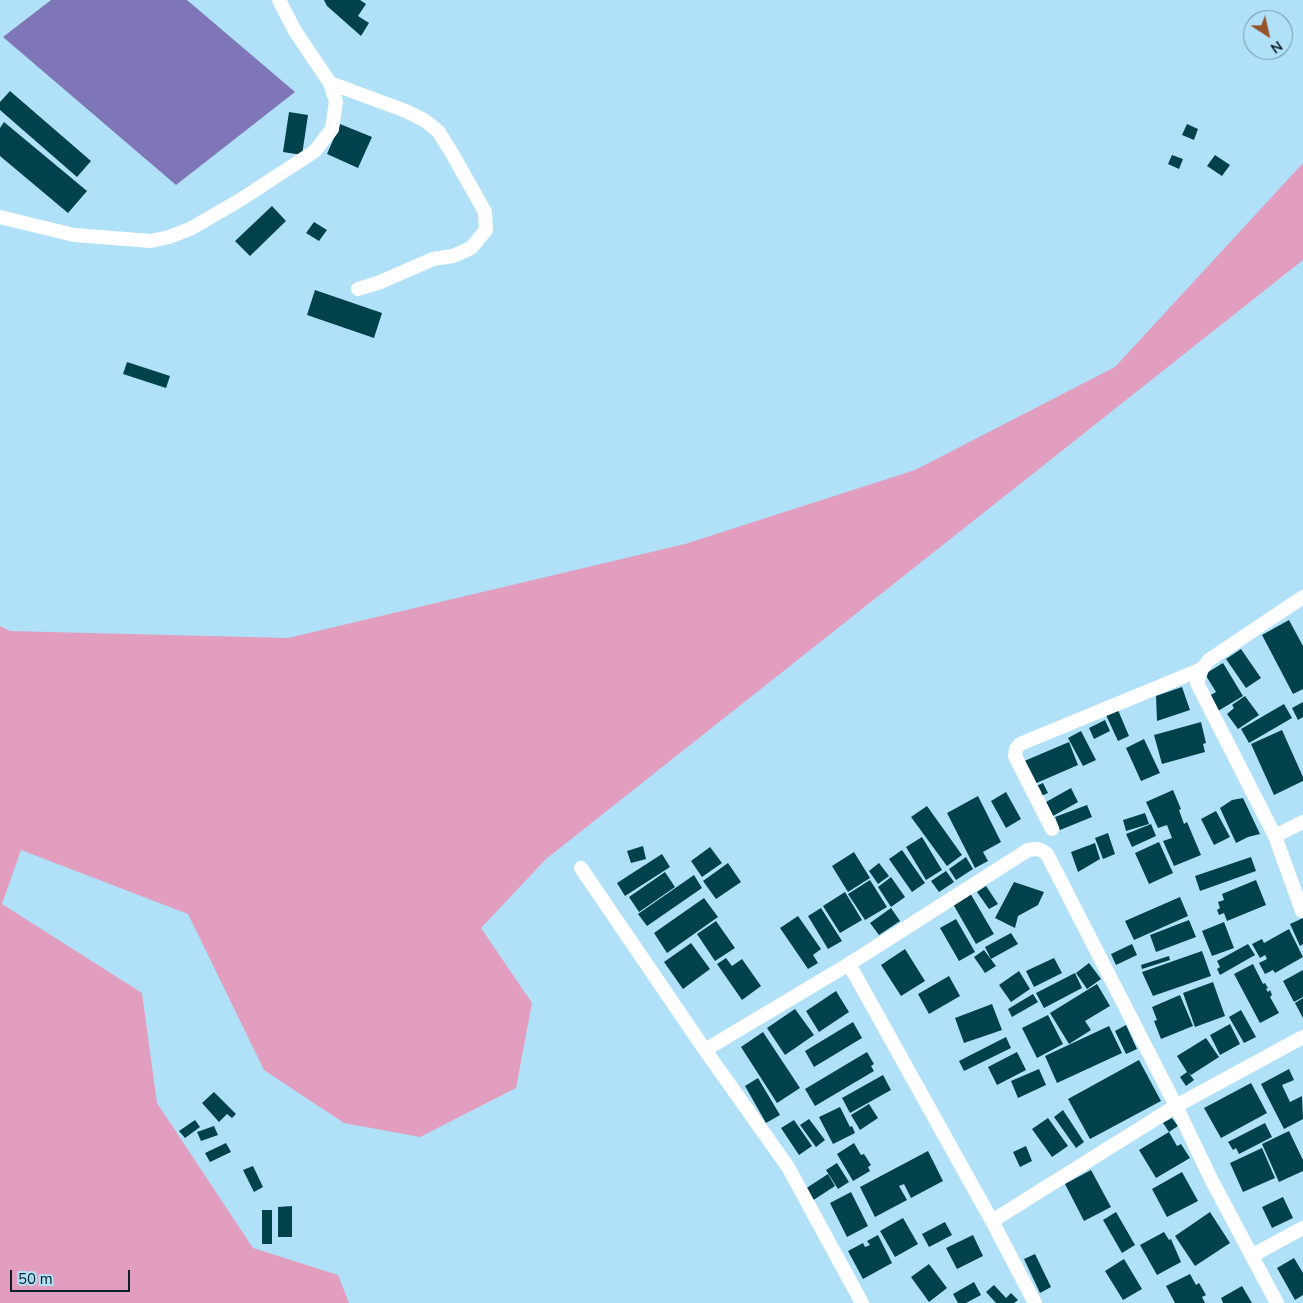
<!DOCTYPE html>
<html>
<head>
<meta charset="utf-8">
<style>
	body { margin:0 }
	#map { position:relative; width:1303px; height:1303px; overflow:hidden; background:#b0e1f8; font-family:"Nunito Sans",sans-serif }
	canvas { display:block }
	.north { position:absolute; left:1243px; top:10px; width:50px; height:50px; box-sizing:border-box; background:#b0e1f8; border:1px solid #6f94a6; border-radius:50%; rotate:145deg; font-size:14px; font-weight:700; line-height:20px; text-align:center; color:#0e212a }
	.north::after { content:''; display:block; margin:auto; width:18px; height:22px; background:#985228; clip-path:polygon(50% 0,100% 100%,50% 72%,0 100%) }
	.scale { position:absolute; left:10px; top:1270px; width:120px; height:22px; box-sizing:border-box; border:2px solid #0e212a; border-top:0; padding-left:6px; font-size:15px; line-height:18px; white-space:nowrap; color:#0e212a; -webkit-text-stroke:4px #b0e1f8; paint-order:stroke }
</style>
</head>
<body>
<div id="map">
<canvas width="1303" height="1303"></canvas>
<div class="north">N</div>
<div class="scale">50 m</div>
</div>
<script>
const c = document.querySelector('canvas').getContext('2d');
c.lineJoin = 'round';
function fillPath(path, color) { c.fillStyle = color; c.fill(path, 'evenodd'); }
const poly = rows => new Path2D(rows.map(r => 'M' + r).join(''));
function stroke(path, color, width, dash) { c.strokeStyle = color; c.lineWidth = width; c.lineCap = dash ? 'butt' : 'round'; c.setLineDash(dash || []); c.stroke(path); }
fillPath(poly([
	[1303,163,1303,260,546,859,481,928,532,1003,516,1088,420,1137,344,1123,264,1070,188,914,21,850,2,904,142,993,157,1103,253,1248,338,1275,349,1303,0,1303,0,626,10,631,288,638,685,544,915,470,1115,367]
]), '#e29ebf');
fillPath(poly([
	[51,0,187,0,295,92,176,185,3,37]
]), '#7f76b8');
fillPath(poly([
	[324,0,360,0,366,4,358,16,369,23,361,36,327,6],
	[10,91,91,161,77,177,0,110,0,102],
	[289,112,308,115,302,155,283,152],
	[4,122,87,191,68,213,0,156,0,128],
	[340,124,372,137,358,168,327,154],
	[1187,124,1198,129,1194,140,1182,135],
	[1172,155,1183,159,1179,169,1168,164],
	[1215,155,1230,165,1222,176,1207,166],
	[272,206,286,221,250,256,235,241],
	[314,222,327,230,319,241,306,233],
	[315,290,382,313,374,338,307,315],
	[127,362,170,376,166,388,123,374],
	[1289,620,1303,646,1303,689,1293,694,1262,635],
	[1241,649,1261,678,1246,688,1226,659],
	[1223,663,1243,696,1218,711,1209,696,1216,692,1205,674],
	[1182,687,1190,710,1157,721,1156,696],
	[1245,696,1259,715,1238,729,1227,714,1234,708,1232,705],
	[1303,702,1303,717,1298,720,1292,708],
	[1284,704,1292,718,1249,743,1241,729],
	[1118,710,1129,736,1118,741,1106,715],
	[1105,720,1110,731,1094,739,1089,728],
	[1201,722,1206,743,1203,744,1205,752,1162,764,1154,735],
	[1282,730,1303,777,1303,781,1274,795,1251,744],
	[1081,731,1096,760,1083,766,1068,738],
	[1144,739,1160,773,1141,781,1126,748],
	[1069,742,1078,765,1032,785,1022,762],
	[1043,783,1048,793,1041,796,1036,786],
	[1071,788,1078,802,1053,816,1046,802],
	[1173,790,1181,809,1179,810,1184,824,1187,822,1201,855,1174,866,1163,841,1172,838,1167,825,1158,828,1146,802],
	[1006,792,1021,819,1006,828,991,801],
	[978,796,1001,842,983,852,988,861,975,868,947,813],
	[1243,798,1260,834,1248,837,1236,843,1220,808,1232,800],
	[1087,805,1092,817,1060,830,1055,817],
	[927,806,962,855,947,866,911,817],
	[1216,811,1230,837,1214,845,1201,819],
	[1145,813,1149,824,1126,831,1123,820],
	[1151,824,1156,836,1132,847,1126,834],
	[1108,833,1115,854,1103,859,1095,838],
	[922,837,942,870,926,880,906,847],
	[1159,842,1173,873,1149,884,1135,853],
	[1095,843,1100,859,1078,872,1071,852],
	[643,846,646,859,631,863,627,851],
	[710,847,722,863,702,877,691,861],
	[902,850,925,883,912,892,889,859],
	[854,852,870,878,848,892,832,866],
	[662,854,670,867,625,896,617,883],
	[966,857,973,869,956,880,949,869],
	[1251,857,1256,871,1200,891,1195,876],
	[728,863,741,882,716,899,703,881],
	[879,863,889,876,878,884,869,871],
	[946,871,954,882,939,892,931,881],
	[665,872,675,887,639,912,629,897],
	[694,875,702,888,647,926,638,914],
	[891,877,905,897,891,907,878,887],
	[870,880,887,907,865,920,848,894],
	[1256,880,1266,905,1227,921,1224,913,1219,915,1217,910,1220,908,1218,902,1224,900,1222,894],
	[1014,882,1044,892,1038,905,1018,916,1015,928,995,918],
	[986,886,998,904,989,909,977,892],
	[845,892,862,920,840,933,823,906],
	[970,893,994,934,976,944,953,904],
	[1180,897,1188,916,1134,940,1125,921],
	[704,898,718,917,667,953,654,933],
	[821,908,842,941,828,949,808,916],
	[891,908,900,921,879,935,870,923],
	[798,916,821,949,813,955,818,963,808,969,780,928],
	[1303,918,1303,944,1300,946,1290,924],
	[956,919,975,952,959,961,940,928],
	[1189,920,1196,937,1156,952,1150,935],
	[716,921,735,948,715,961,697,934],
	[1224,922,1234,948,1212,956,1202,931],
	[1289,929,1303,957,1275,973,1273,970,1265,974,1259,963,1267,959,1265,955,1260,958,1252,944,1262,939,1264,943],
	[1011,933,1018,944,991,959,985,947],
	[691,943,710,969,683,989,664,962],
	[1132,944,1137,955,1116,965,1111,954],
	[1248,944,1255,955,1220,975,1217,969,1220,967,1217,961],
	[905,949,925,981,901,996,881,965],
	[984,950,996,966,985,973,974,957],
	[1202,951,1211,976,1153,996,1142,972],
	[1169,956,1170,960,1142,969,1141,965],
	[726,958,732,966,742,959,761,986,742,1000,717,964],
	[1054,958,1062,973,1034,987,1026,971],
	[1089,963,1101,979,1087,989,1076,973],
	[1253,964,1263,984,1265,983,1268,988,1266,989,1268,992,1270,990,1272,995,1270,997,1279,1013,1260,1023,1234,974],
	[1303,970,1303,997,1294,1002,1283,981],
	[1019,971,1030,989,1011,1002,999,985],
	[1075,973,1082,988,1044,1008,1036,993],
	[949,976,960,996,929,1014,918,994],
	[1213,982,1225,1016,1195,1027,1183,993],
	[1097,984,1110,1006,1085,1021,1091,1030,1069,1044,1050,1013],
	[836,991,849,1012,819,1032,806,1011],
	[1033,994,1038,1002,1012,1017,1008,1009],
	[1180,995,1193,1026,1161,1039,1154,1021,1157,1020,1152,1007],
	[1303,998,1303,1018,1295,1003],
	[992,1004,1002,1030,964,1043,955,1018],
	[795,1009,814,1035,785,1055,767,1028],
	[1241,1010,1256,1037,1244,1043,1229,1017],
	[1048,1015,1063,1044,1037,1058,1022,1028],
	[853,1022,862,1038,814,1067,805,1051],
	[1230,1024,1240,1044,1220,1055,1210,1035],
	[1126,1025,1137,1049,1126,1054,1115,1031],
	[1109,1026,1122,1053,1057,1083,1045,1056],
	[763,1032,800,1088,777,1103,741,1047],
	[1006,1037,1011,1048,964,1071,959,1061],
	[1206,1038,1219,1057,1191,1075,1188,1072,1194,1080,1186,1086,1180,1077,1187,1072,1177,1056],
	[867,1052,874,1064,871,1066,874,1071,815,1106,805,1089],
	[1017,1052,1026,1070,997,1085,988,1067],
	[1139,1060,1161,1101,1090,1139,1068,1099],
	[1039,1069,1046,1085,1018,1098,1011,1081],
	[1289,1069,1294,1080,1282,1085,1290,1102,1302,1096,1303,1119,1284,1129,1261,1084],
	[883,1075,891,1090,850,1113,842,1098],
	[758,1078,780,1115,766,1123,745,1086],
	[1251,1083,1267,1113,1221,1138,1204,1108],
	[214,1092,236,1114,232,1118,227,1114,219,1122,202,1103],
	[869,1104,878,1118,860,1130,851,1115],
	[840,1107,850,1127,852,1126,855,1133,833,1144,819,1117],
	[1063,1110,1084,1142,1076,1148,1054,1117],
	[1048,1118,1068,1146,1052,1157,1032,1129],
	[1172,1118,1178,1126,1169,1132,1163,1123],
	[809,1119,825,1140,816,1147,800,1125],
	[195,1120,200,1127,185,1138,179,1131],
	[794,1120,812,1146,799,1155,781,1128],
	[1265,1123,1272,1137,1239,1154,1236,1148,1233,1150,1228,1142],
	[214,1126,218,1135,201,1141,197,1132],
	[1289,1131,1303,1160,1303,1171,1279,1182,1262,1144],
	[1169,1132,1177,1146,1181,1144,1190,1158,1156,1178,1139,1150],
	[226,1143,231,1152,210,1162,205,1153],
	[854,1143,861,1155,864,1154,871,1165,868,1167,870,1171,853,1181,837,1154],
	[1026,1146,1032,1161,1020,1167,1013,1152],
	[1262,1148,1275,1178,1243,1192,1230,1163],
	[928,1151,943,1181,911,1198,904,1184,899,1186,907,1200,875,1217,860,1187],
	[837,1163,849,1182,838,1189,826,1170],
	[253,1166,263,1187,254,1192,243,1170],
	[1091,1170,1111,1207,1084,1221,1065,1184],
	[1182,1172,1198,1201,1167,1217,1152,1189],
	[828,1174,835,1186,812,1201,805,1189],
	[851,1192,868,1226,847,1237,830,1203],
	[1283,1197,1293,1218,1272,1228,1262,1207],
	[292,1206,292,1237,278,1237,278,1207],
	[262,1210,272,1210,272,1244,262,1244],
	[1116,1212,1135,1245,1122,1253,1103,1220],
	[1210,1212,1230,1243,1195,1266,1175,1236],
	[903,1218,918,1244,895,1257,880,1231],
	[945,1222,952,1235,929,1247,922,1234],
	[1164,1232,1169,1240,1171,1239,1181,1262,1157,1275,1140,1245],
	[878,1235,892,1263,863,1279,848,1251,863,1243,865,1247,870,1245,867,1241],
	[973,1235,983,1256,957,1269,946,1248],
	[1035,1254,1051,1287,1040,1293,1024,1259],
	[1294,1258,1303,1273,1303,1295,1295,1300,1277,1268],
	[1124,1259,1142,1289,1123,1300,1105,1271],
	[929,1264,947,1288,929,1302,911,1277],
	[1190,1274,1196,1285,1199,1283,1206,1295,1202,1297,1205,1303,1175,1303,1166,1286],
	[974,1282,981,1295,966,1303,958,1303,953,1294],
	[994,1285,1006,1298,1011,1293,1018,1300,1014,1303,996,1303,986,1292],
	[1242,1286,1252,1303,1223,1303,1221,1298]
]), '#00424b');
stroke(poly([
	[330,83,406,111,424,120,438,131,453,155,485,212,486,230,471,248,453,256,433,259,378,283,358,289],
	[0,217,74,235,151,241,169,237,190,229,240,200,315,151,332,129,336,102,330,83,295,31,279,0],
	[1052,829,1015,756,1016,749,1020,744,1202,669],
	[1275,836,1303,822],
	[581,868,705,1050,788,1167,862,1303],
	[1302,911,1275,836,1197,683,1202,669,1209,660,1303,597],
	[849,964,992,1221,1035,1303],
	[705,1050,849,964,1028,850,1035,849,1041,850,1047,854,1176,1106,1212,1181,1277,1303],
	[992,1221,1176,1106,1303,1037],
	[1253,1255,1303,1228]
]), '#fff', 14);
</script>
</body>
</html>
